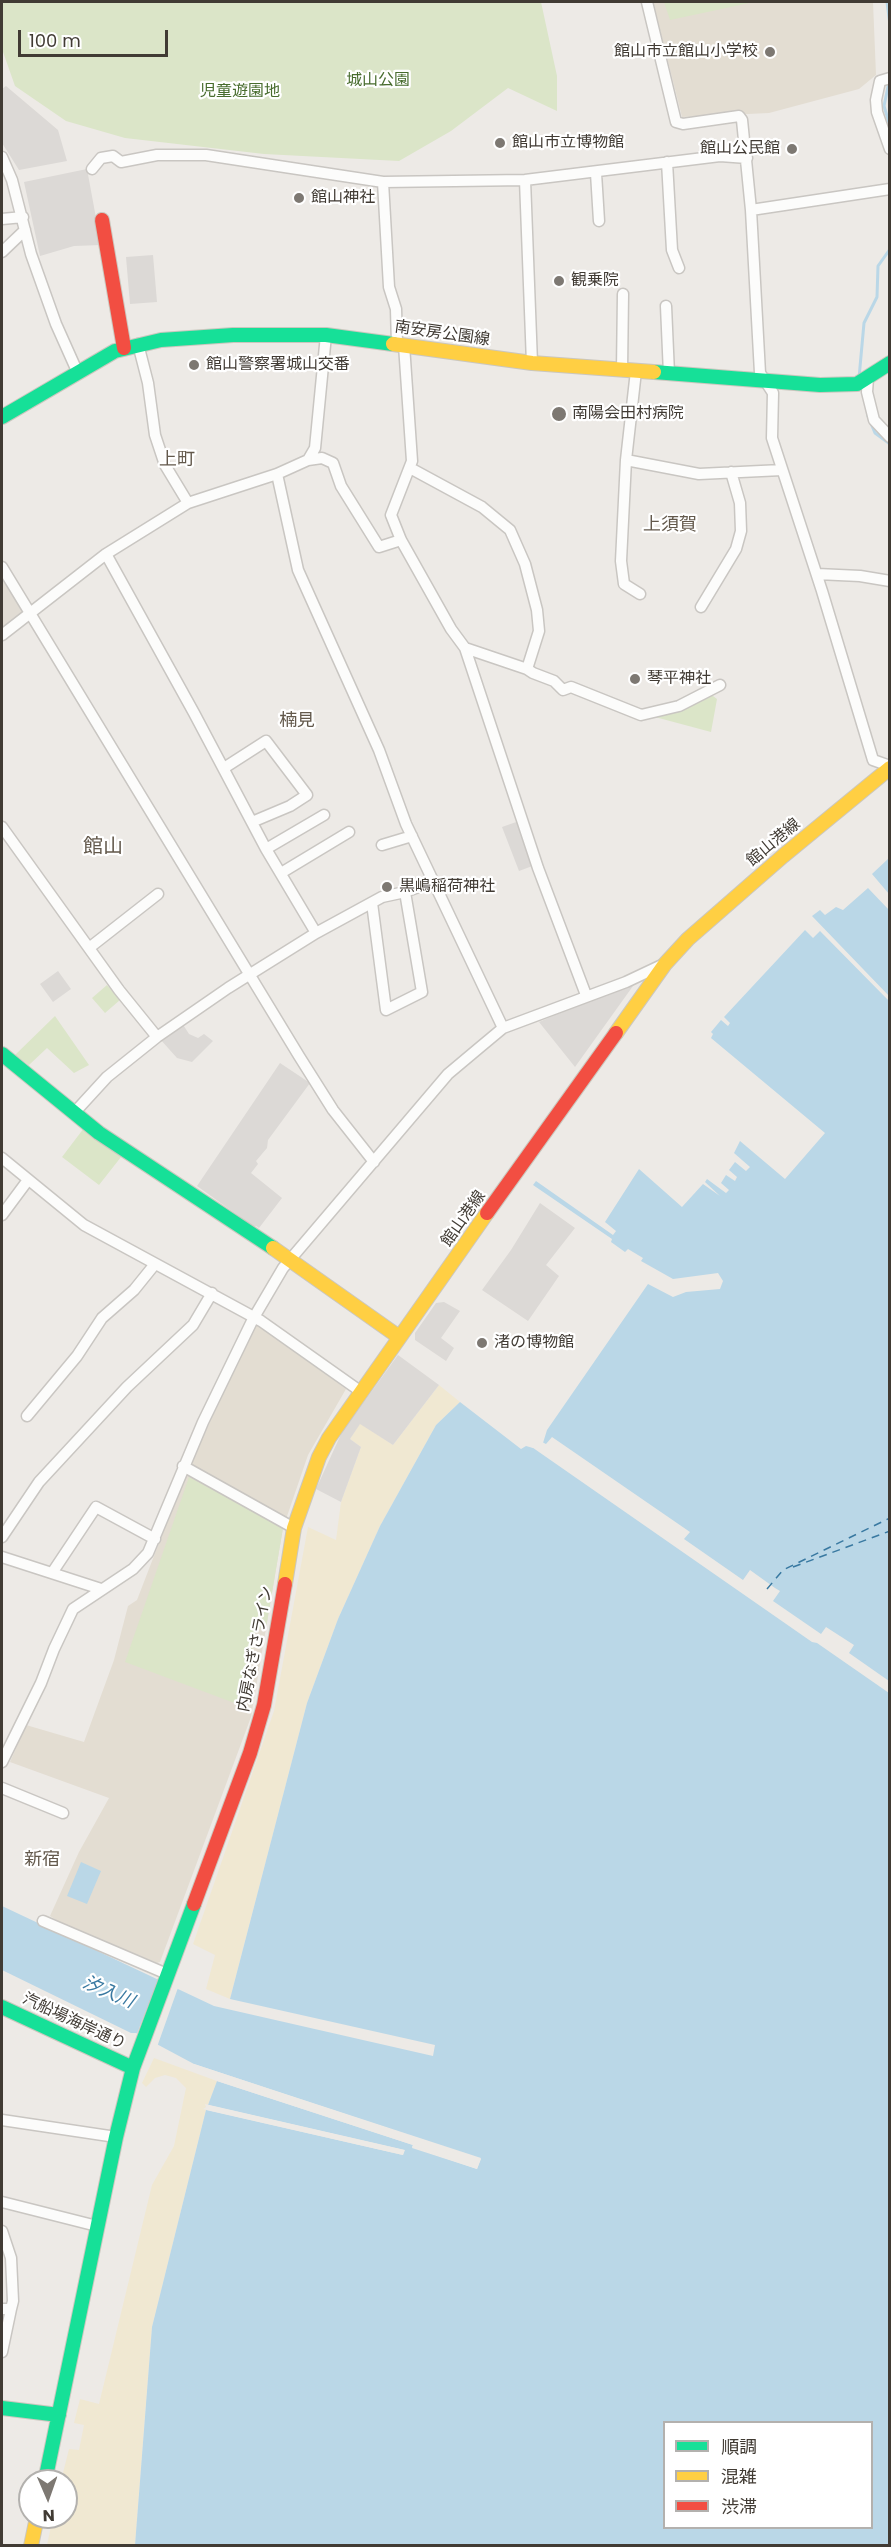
<!DOCTYPE html>
<html>
<head>
<meta charset="utf-8">
<style>
	body { margin:0 }
	#map { position:relative; width:891px; height:2547px; overflow:hidden; background:#edeae6; font-family:Poppins,"Noto Sans JP",sans-serif }
	canvas { display:block }
	.frame { position:absolute; inset:0; border:3px solid #413b34; pointer-events:none }
	.legend { position:absolute; left:663px; top:2421px; width:210px; height:108px; box-sizing:border-box; background:#fff; border:2px solid #b3b1ae; margin:0; padding:8px 10px; list-style:none; font-size:18px; color:#413b34 }
	.legend li { display:flex; align-items:center; gap:12px; height:30px }
	.legend b { width:30px; border:2px solid #b3b1ae }
	.north { position:absolute; left:18px; top:2469px; width:60px; height:60px; box-sizing:border-box; background:#fff; border:2px solid #b3b1ae; border-radius:50%; rotate:178deg; font-size:16px; font-weight:700; line-height:24px; text-align:center; color:#413b34 }
	.north::after { content:''; display:block; margin:auto; width:21px; height:27px; background:#7d7872; clip-path:polygon(50% 0,100% 100%,50% 72%,0 100%) }
	.scale { position:absolute; left:18px; top:30px; width:150px; height:27px; box-sizing:border-box; border:3px solid #413b34; border-top:0; padding-left:8px; font-size:18px; line-height:21px; white-space:nowrap; color:#413b34; -webkit-text-stroke:4px #fff; paint-order:stroke }
</style>
</head>
<body>
<div id="map">
<canvas width="891" height="2547"></canvas>
<div class="frame"></div>
<ul class="legend">
<li><b style="height:8px;background:#16e098"></b>順調</li>
<li><b style="height:8px;background:#ffcf43"></b>混雑</li>
<li><b style="height:8px;background:#f24e42"></b>渋滞</li>
</ul>
<div class="north">N</div>
<div class="scale">100 m</div>
</div>
<script>
const c = document.querySelector('canvas').getContext('2d');
c.lineJoin = 'round';
function fillPath(path, color) { c.fillStyle = color; c.fill(path, 'evenodd'); }
const poly = rows => new Path2D(rows.map(r => 'M' + r).join(''));
function stroke(path, color, width, dash) { c.strokeStyle = color; c.lineWidth = width; c.lineCap = dash ? 'butt' : 'round'; c.setLineDash(dash || []); c.stroke(path); }
function write(font, color, halo, rows, align = 'center') {
  c.font = font + ' Poppins,"Noto Sans JP",sans-serif'; c.lineWidth = 4.5; c.setLineDash([]); c.textBaseline = 'middle'; c.strokeStyle = halo; c.fillStyle = color; for (const [text, x, y, turn = 0] of rows) {
    c.save(); c.translate(x, y); c.rotate((+turn || 0) * Math.PI / 180); c.textAlign = isNaN(turn) ? turn : align; if (halo) c.strokeText(text, 0, 0); c.fillText(text, 0, 0); c.restore();
  }
}
fillPath(poly([
	[2,572,24,613,2,631]
]), '#e1dcd4');
fillPath(poly([
	[653,2,873,2,876,75,859,89,769,113,682,117],
	[260,1325,346,1389,308,1455,283,1528,251,1717,160,1962,157,1963,66,1926,50,1916,79,1852,109,1798,10,1762,26,1725,84,1742,114,1660,128,1606,137,1600,186,1473,255,1326]
]), '#e3ddd2');
fillPath(poly([
	[2,2,541,2,557,76,557,111,508,88,451,131,399,161,264,154,125,138,66,121,15,86,2,49],
	[664,2,754,2,670,20],
	[706,696,713,696,717,699,711,732,655,717],
	[107,985,120,1000,105,1013,92,998],
	[55,1016,89,1065,74,1073,47,1048,29,1065,15,1055],
	[84,1128,121,1157,99,1185,62,1157],
	[189,1477,283,1528,266,1628,256,1628,244,1698,237,1704,125,1662]
]), '#dbe5c8');
fillPath(poly([
	[439,1385,460,1402,436,1425,380,1526,338,1619,307,1703,230,1999,206,1989,215,1955,193,1944,274,1711,308,1527,336,1540,341,1502,361,1447,350,1439,360,1423,393,1445],
	[154,2058,217,2081,206,2110,152,2327,135,2545,49,2546,47,2545,53,2517,66,2517,66,2481,61,2481,69,2449,79,2450,84,2425,74,2423,80,2399,99,2404,152,2185,174,2146,186,2088,176,2078,165,2075,155,2078,146,2087,142,2083]
]), '#f0e8d2');
fillPath(poly([
	[6,86,58,130,67,161,19,170,2,143,2,89],
	[87,169,101,245,74,246,40,256,24,182],
	[153,255,157,302,130,304,126,257],
	[519,821,535,865,519,871,502,827],
	[58,971,71,989,53,1002,40,984],
	[638,979,575,1067,539,1022],
	[182,1023,189,1034,198,1038,204,1034,213,1041,192,1062,177,1058,160,1039],
	[280,1063,310,1083,268,1140,267,1148,256,1161,258,1164,251,1173,282,1198,259,1228,256,1226,254,1227,197,1186],
	[540,1203,575,1228,546,1265,559,1276,528,1321,482,1290,511,1250],
	[444,1302,460,1311,441,1338,454,1348,446,1361,415,1340,415,1333,436,1303],
	[398,1355,439,1385,393,1445,360,1424,350,1439,361,1447,341,1502,316,1489,342,1432]
]), '#dcd9d6');
fillPath(poly([
	[889,858,889,894,872,874],
	[868,888,889,910,889,996,812,916,820,910,825,915,836,907,843,910],
	[805,930,813,938,820,931,890,1002,889,2545,135,2545,152,2327,206,2110,403,2155,404,2150,208,2105,217,2081,413,2145,412,2148,477,2169,481,2159,194,2064,136,2033,131,2033,2,1970,2,1906,214,2006,433,2056,435,2045,230,1999,307,1703,338,1619,380,1526,436,1425,460,1402,521,1449,526,1446,533,1448,543,1443,547,1430,648,1284,673,1297,686,1292,720,1289,723,1281,718,1273,673,1279,641,1261,643,1258,628,1249,625,1252,611,1242,612,1239,533,1185,536,1181,613,1235,616,1231,605,1222,639,1169,682,1207,703,1184,720,1196,705,1182,707,1179,726,1193,729,1190,721,1183,726,1175,735,1181,737,1177,729,1170,735,1162,746,1171,750,1167,734,1153,740,1141,785,1179,825,1133,711,1038,713,1034,711,1032,721,1020,728,1026,730,1023,724,1017],
	[664,2422,872,2422,872,2528,664,2528],
	[81,1862,101,1871,87,1904,67,1896]
]), '#bad7e7');
fillPath(poly([
	[552,1437,690,1532,684,1539,743,1580,750,1570,775,1588,780,1591,773,1601,821,1634,826,1627,854,1645,849,1653,889,1681,889,1693,817,1643,812,1642,526,1443,533,1445,540,1441,546,1444],
	[159,1978,179,1985,157,2047,136,2036],
	[194,2064,273,2090,481,2158,477,2169,412,2147,413,2145,214,2080,218,2078,414,2142,416,2146,475,2165,477,2160,193,2067],
	[205,2104,405,2150,403,2155,203,2109,206,2107]
]), '#edeae6');
stroke(poly([
	[887,2,890,25],
	[889,82,884,106,890,126],
	[859,378,864,323,877,297,878,266,890,249],
	[868,416,875,433,890,444]
]), '#bad7e7', 3);
stroke(poly([
	[793,1567,890,1531],
	[767,1589,783,1570,890,1518]
]), '#3979a1', 1.5, [8, 6]);
const street = poly([
	[647,2,676,122,683,124,739,116,742,120,751,210,760,373,773,393,772,438,822,591,873,760,890,766],
	[890,78,880,81,876,100,877,112,890,149],
	[2,157,12,180,31,254,56,324,77,371],
	[667,162,672,250,679,268],
	[92,169,101,158,113,156,121,162,157,155,206,155,383,182,525,180,720,156,747,158],
	[596,173,599,221],
	[525,180,532,363],
	[383,182,389,287,396,309,397,344],
	[751,210,890,189],
	[2,219,23,217],
	[2,252,25,230],
	[666,306,669,374],
	[138,344,148,383,155,435,165,465,188,503],
	[404,345,412,461,391,515,401,540,451,629,465,648,538,868,586,995],
	[622,370,623,294],
	[636,371,626,460,621,561,624,584,640,594],
	[868,378,867,392,874,420,890,437],
	[308,460,322,458,333,463,341,486,379,547,401,540],
	[626,460,699,474,782,470],
	[410,468,482,507,510,530,525,564,537,610,539,631,527,669],
	[277,474,298,570,379,750,406,824,503,1028],
	[106,554,194,713,266,849,316,933],
	[2,567,299,1056,333,1110,374,1162],
	[817,574,860,576,890,581],
	[701,607,736,549,741,531,740,503,731,472],
	[2,635,106,554,188,503,277,474,308,460,315,448,326,335],
	[465,648,527,669,533,673,554,681,563,690,571,687,641,715,679,706,720,685],
	[224,768,266,741,307,795,290,806,252,822],
	[2,827,119,990,157,1037],
	[382,845,412,836],
	[266,849,324,815],
	[281,873,349,832],
	[372,903,386,1010,422,992,405,892],
	[89,948,158,894],
	[74,1113,107,1077,157,1037,228,988,316,933,382,897,405,892,432,882],
	[2,1158,84,1225,261,1321,360,1391],
	[2,1215,28,1180],
	[27,1416,77,1356,102,1318,134,1290,155,1264],
	[183,1466,294,1528],
	[2,1537,39,1482,127,1387,193,1325,212,1293],
	[2,1557,101,1589],
	[52,1573,96,1507,155,1539],
	[2,1762,41,1683,54,1649,73,1609,133,1569,148,1553,203,1422,253,1319,283,1268,448,1074,479,1048,503,1028,626,982,662,965],
	[2,1788,63,1813],
	[43,1921,167,1974],
	[2,2120,116,2137],
	[2,2202,97,2226],
	[2,2231,11,2258,13,2301,11,2309,2,2309],
	[2,2352,11,2309]
]);
const fast = poly([
	[654,372,820,385,857,384,890,363],
	[2,417,115,351,161,340,233,335,326,335,393,344],
	[2,1054,99,1133,273,1248],
	[2,2007,133,2068],
	[2,2408,59,2415],
	[45,2481,116,2137,133,2068,194,1904]
]);
const slow = poly([
	[393,344,532,363,654,372],
	[616,1033,665,964,688,939,783,856,890,768],
	[273,1248,399,1337],
	[285,1584,294,1528,319,1457,329,1438,487,1213],
	[31,2546,37,2517]
]);
const jam = poly([
	[102,220,124,348],
	[487,1213,616,1033],
	[194,1904,250,1753,264,1705,285,1584]
]);
stroke(street, '#c9c6c2', 13);
stroke(fast, '#cbc7be', 16);
stroke(slow, '#cbc7be', 16);
stroke(jam, '#cbc7be', 16);
stroke(street, '#fcfcfb', 10);
stroke(fast, '#16e098', 14);
stroke(slow, '#ffcf43', 14);
stroke(jam, '#f24e42', 14);
for (const [x, y, r, color] of [
	[770,52,6,"#7d7872"],
	[500,143,6,"#7d7872"],
	[792,149,6,"#7d7872"],
	[299,198,6,"#7d7872"],
	[559,281,6,"#7d7872"],
	[194,365,6,"#7d7872"],
	[559,414,8,"#7d7872"],
	[635,679,6,"#7d7872"],
	[387,887,6,"#7d7872"],
	[482,1343,6,"#7d7872"]
]) { const dot = new Path2D(); dot.arc(x, y, r, 0, 2 * Math.PI); c.fillStyle = color; c.fill(dot); stroke(dot, '#fff', 2); }
write('16px', '#413b34', '#fff', [
	["館山市立館山小学校",758,52,"right"],
	["館山市立博物館",512,143],
	["館山公民館",780,149,"right"],
	["館山神社",311,198],
	["観乗院",571,281],
	["館山警察署城山交番",206,365],
	["南陽会田村病院",572,414],
	["琴平神社",647,679],
	["黒嶋稲荷神社",399,887],
	["渚の博物館",494,1343]
], 'left');
write('16px', '#486c2e', '#fff', [
	["城山公園",378,81],
	["児童遊園地",240,92]
]);
write('16px', '#413b34', '#fff', [
	["南安房公園線",442,334,8],
	["館山港線",774,843,-40],
	["館山港線",464,1219,-55],
	["内房なぎさライン",256,1649,-79],
	["汽船場海岸通り",74,2022,25]
]);
write('18px', '#63594c', '#fff', [
	["上町",177,460],
	["上須賀",670,525],
	["楠見",297,721],
	["新宿",42,1860]
]);
write('italic 18px', '#3979a1', '#fff', [
	["汐入川",108,1993,23]
]);
write('20px', '#63594c', '#fff', [
	["館山",103,848]
]);
</script>
</body>
</html>
